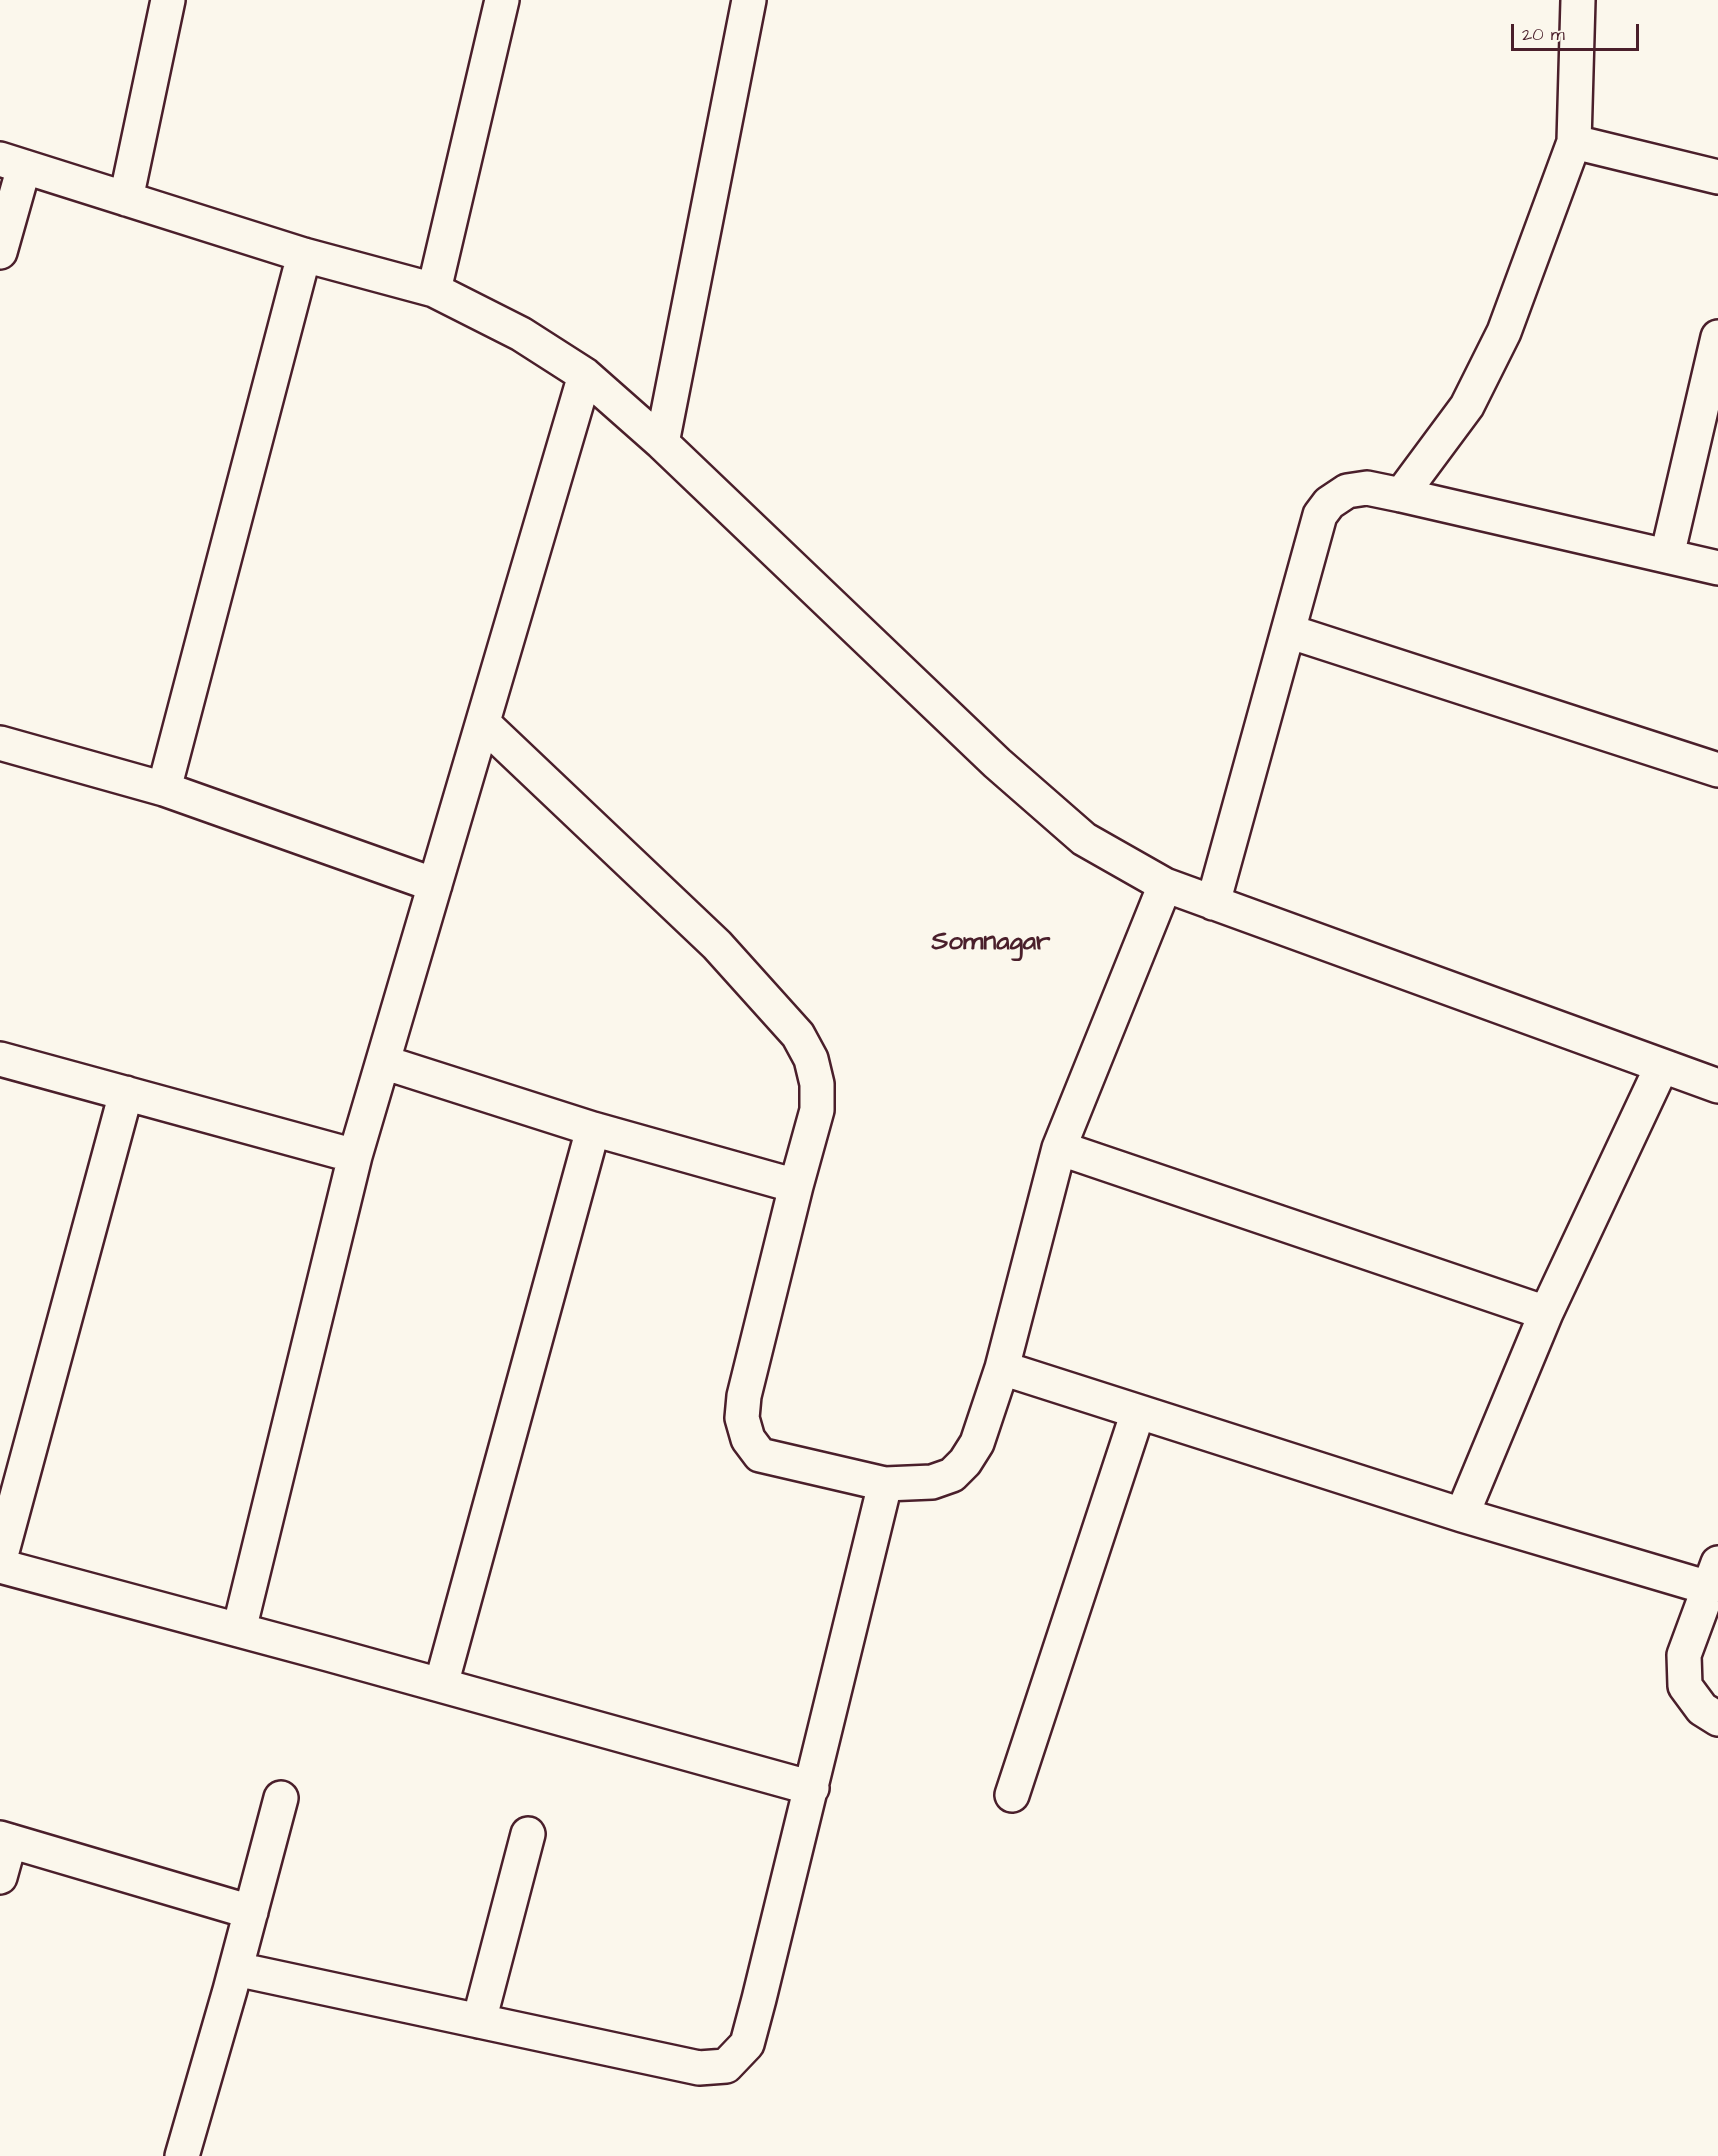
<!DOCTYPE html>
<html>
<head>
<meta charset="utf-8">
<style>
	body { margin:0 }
	#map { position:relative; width:1718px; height:2156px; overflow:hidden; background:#fbf7ec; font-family:"Architects Daughter",sans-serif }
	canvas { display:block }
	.scale { position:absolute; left:1511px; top:24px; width:128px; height:27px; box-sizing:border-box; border:3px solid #4a1f2b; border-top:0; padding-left:8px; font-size:18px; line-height:21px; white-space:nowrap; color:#4a1f2b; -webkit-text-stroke:4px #fbf7ec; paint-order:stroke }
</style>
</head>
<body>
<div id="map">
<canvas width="1718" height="2156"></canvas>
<div class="scale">20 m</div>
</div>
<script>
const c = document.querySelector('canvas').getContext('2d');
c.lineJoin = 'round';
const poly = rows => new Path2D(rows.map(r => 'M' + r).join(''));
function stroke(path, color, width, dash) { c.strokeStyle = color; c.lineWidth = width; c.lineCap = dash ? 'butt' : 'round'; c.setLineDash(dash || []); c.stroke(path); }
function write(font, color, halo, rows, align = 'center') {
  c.font = font + ' "Architects Daughter",sans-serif'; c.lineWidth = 6; c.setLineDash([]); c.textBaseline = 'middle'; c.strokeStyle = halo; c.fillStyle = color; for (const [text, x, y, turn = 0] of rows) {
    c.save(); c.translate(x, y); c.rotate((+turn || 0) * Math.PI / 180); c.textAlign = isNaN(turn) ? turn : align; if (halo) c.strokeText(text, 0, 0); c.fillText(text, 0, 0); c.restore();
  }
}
const minor = poly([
	[1574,142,1718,177],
	[0,159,304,255,434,290,521,334,585,375,662,443,997,763,1084,839,1165,885,1718,1086],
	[126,199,168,0],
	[0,252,24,167],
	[304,255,164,789,435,885],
	[434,290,502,0],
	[662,443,749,0],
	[1401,495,1467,406,1504,332,1574,142,1578,0],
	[1667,556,1718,337],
	[1288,631,1718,770],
	[483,723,717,945,798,1035,811,1059,817,1084,817,1110,796,1186,744,1396,742,1418,748,1439,760,1455,885,1484,932,1482,952,1475,965,1462,977,1443,1002,1368,1059,1148,1165,885],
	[0,743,164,789],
	[1213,903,1320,515,1329,503,1347,491,1367,488,1401,495,1718,568],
	[0,1059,355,1156],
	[383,1062,593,1129,441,1685],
	[593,1129,796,1186],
	[1059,1148,1546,1313],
	[1002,1368,1462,1515,1709,1588],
	[1462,1515,1546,1313,1662,1066],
	[0,1559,126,1093],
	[1718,1563,1684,1655,1685,1686,1702,1709,1718,1719],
	[0,1566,328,1654,812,1788],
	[239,1630,355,1156,585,375],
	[1012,1795,1138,1412],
	[0,1838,251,1912],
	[0,1877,10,1841],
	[236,1969,699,2068,726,2066,747,2044,759,1999,885,1484],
	[479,2021,528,1834],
	[182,2156,230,1990,281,1798]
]);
stroke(minor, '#4a1f2b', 38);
stroke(minor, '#fbf7ec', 33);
write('bold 26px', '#4a1f2b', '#fbf7ec', [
	["Somnagar",991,944]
]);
</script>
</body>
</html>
